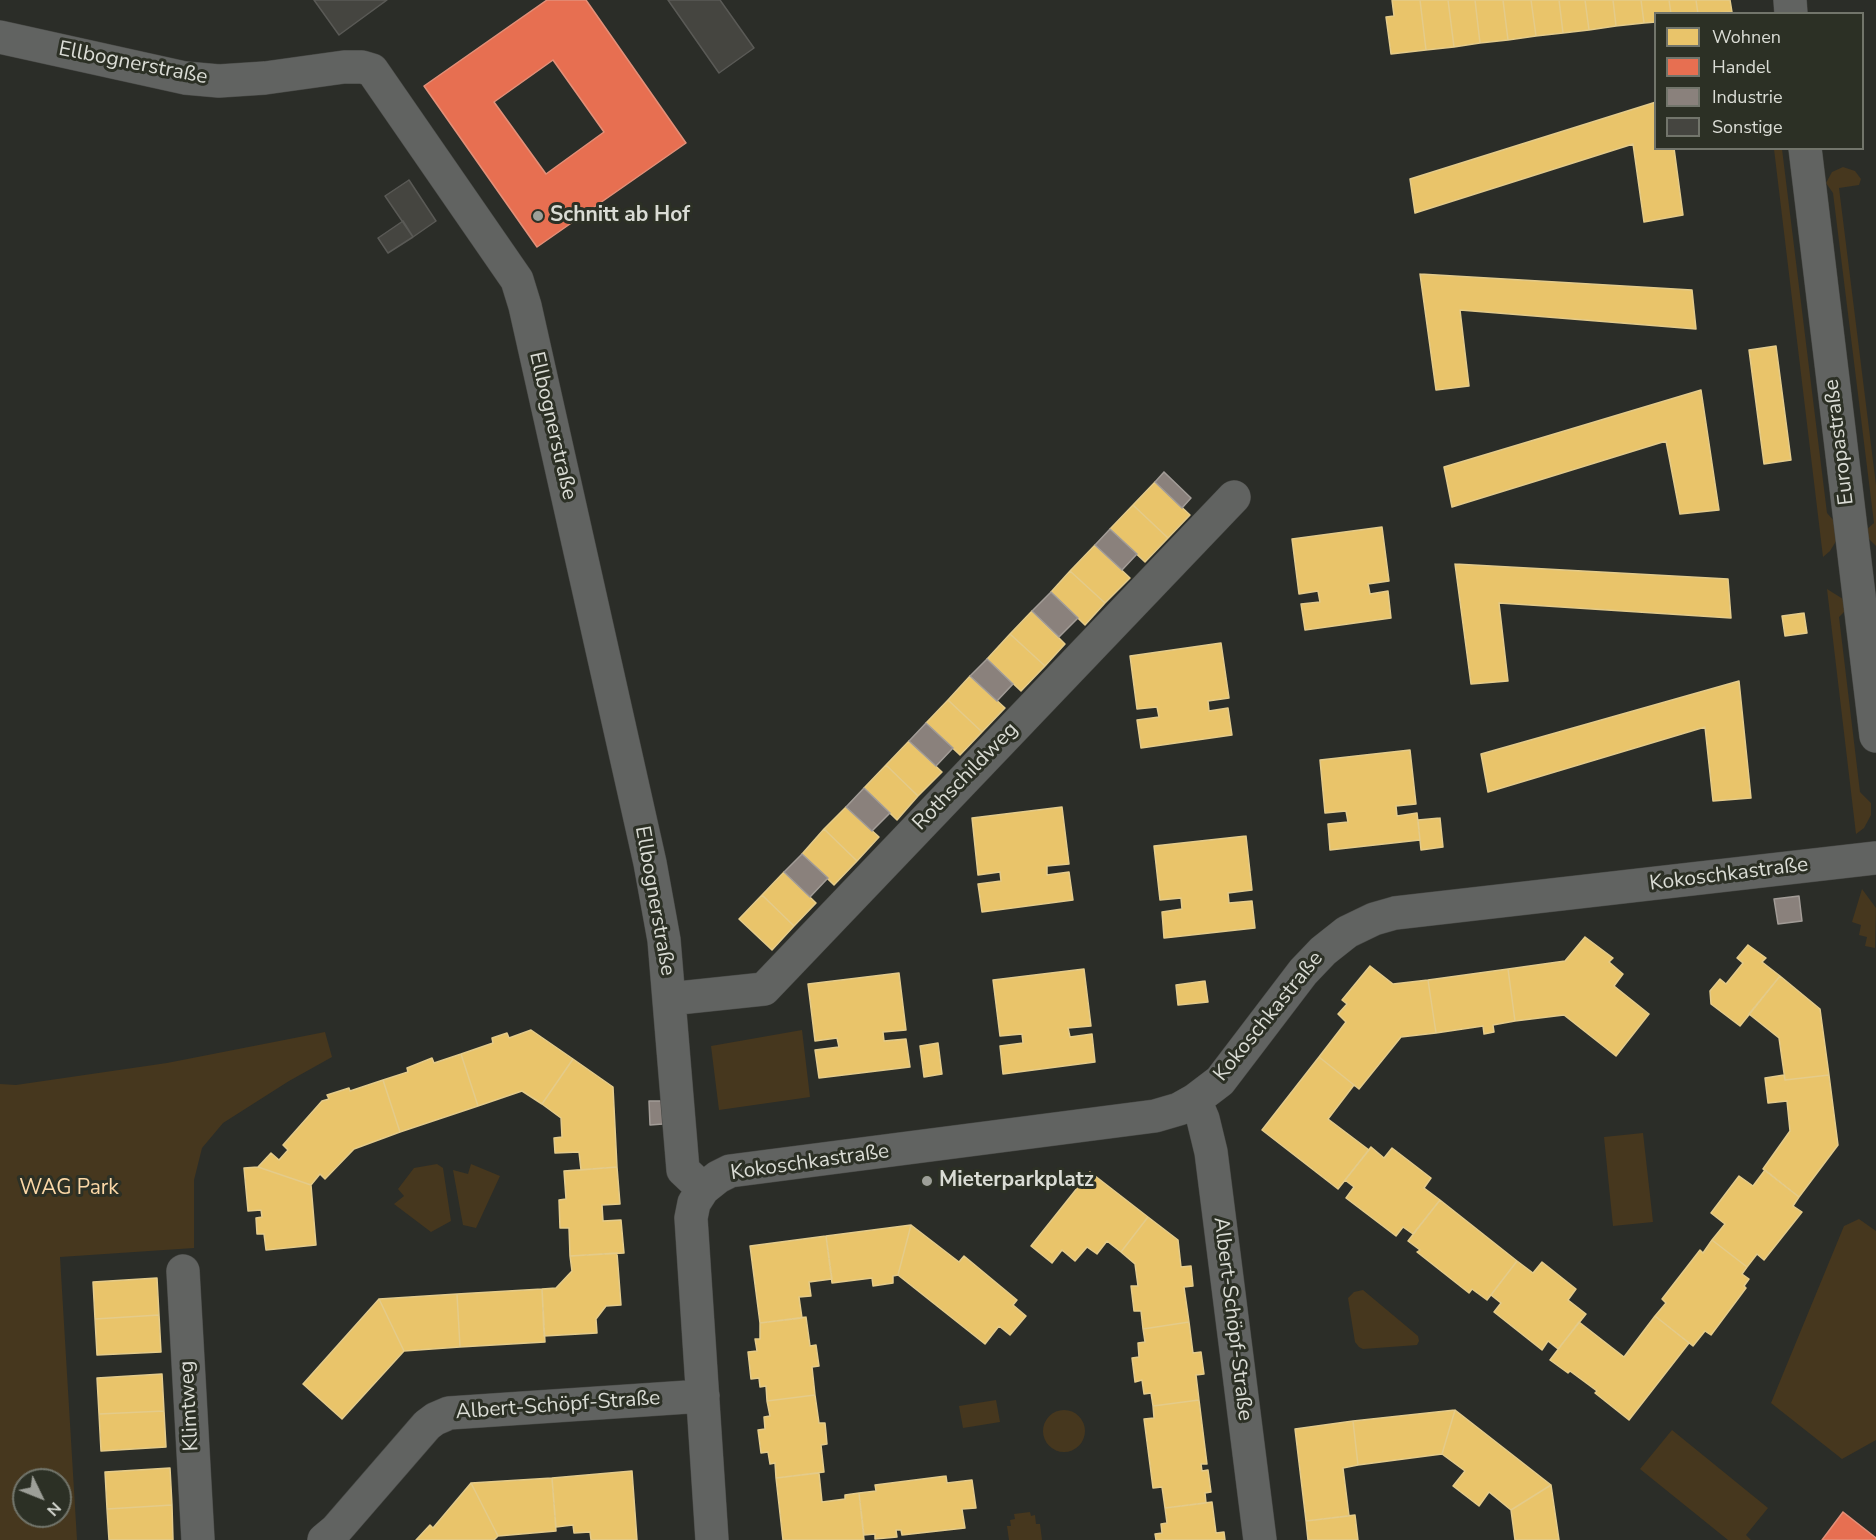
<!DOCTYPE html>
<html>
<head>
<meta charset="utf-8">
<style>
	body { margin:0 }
	#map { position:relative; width:1876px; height:1540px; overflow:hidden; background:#2b2d28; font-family:"Nunito Sans",sans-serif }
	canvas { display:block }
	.legend { position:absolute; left:1654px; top:12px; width:210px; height:138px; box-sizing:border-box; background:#2c3025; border:2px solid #72756b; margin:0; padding:8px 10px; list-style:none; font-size:18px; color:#dadcd5 }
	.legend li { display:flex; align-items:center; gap:12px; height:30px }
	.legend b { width:30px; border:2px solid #72756b }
	.north { position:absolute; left:12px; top:1468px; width:60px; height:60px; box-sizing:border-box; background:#2c3025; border:2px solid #72756b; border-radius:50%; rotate:133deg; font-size:16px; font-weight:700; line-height:24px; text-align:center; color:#dadcd5 }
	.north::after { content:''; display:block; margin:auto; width:21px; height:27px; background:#9d9f98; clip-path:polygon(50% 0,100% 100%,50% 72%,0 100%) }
</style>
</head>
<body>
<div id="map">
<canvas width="1876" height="1540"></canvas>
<ul class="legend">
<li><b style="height:16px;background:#e9c46a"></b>Wohnen</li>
<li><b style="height:16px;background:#e76f51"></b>Handel</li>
<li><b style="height:16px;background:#8a817c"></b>Industrie</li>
<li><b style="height:16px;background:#454540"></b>Sonstige</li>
</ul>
<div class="north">N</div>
</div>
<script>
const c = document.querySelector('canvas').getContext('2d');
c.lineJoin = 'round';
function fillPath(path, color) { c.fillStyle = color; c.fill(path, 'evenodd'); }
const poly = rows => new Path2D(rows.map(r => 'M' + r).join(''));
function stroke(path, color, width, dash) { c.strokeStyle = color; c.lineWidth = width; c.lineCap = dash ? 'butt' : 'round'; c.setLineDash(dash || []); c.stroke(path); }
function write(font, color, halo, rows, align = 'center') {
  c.font = font + ' "Nunito Sans",sans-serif'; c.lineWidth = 6; c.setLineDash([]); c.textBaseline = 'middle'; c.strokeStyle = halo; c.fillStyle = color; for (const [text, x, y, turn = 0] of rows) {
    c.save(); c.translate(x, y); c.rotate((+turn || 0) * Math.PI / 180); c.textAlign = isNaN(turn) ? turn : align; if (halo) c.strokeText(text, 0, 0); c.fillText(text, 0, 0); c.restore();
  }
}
fillPath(poly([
	[1774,149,1782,149,1827,513,1835,522,1838,538,1830,551,1823,557],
	[1843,167,1855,171,1861,179,1859,185,1839,188,1876,485,1876,546,1868,538,1866,530,1874,523,1833,193,1826,183,1832,172],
	[1827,589,1843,599,1848,608,1839,617,1860,792,1871,803,1871,815,1864,828,1856,834],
	[1862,889,1876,908,1875,948,1865,946,1867,937,1859,935,1861,925,1852,922],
	[802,1030,810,1097,719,1110,711,1046],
	[325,1032,332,1057,289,1081,223,1123,202,1148,194,1180,194,1248,60,1257,77,1540,0,1540,0,1084,16,1085,167,1063],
	[24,1480,60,1480,60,1516,24,1516],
	[1643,1133,1653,1222,1613,1226,1604,1137],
	[437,1164,443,1168,451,1221,431,1232,394,1204,404,1196,398,1189,414,1168],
	[471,1164,500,1176,476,1228,463,1225,453,1170,468,1174],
	[1859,1219,1876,1231,1876,1440,1842,1459,1771,1403,1844,1226],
	[1363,1290,1418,1336,1419,1341,1417,1345,1363,1349,1359,1347,1355,1342,1348,1298,1354,1292],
	[996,1400,1000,1422,963,1428,959,1406],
	'1043 1431a21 21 0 1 1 42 0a21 21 0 1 1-42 0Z',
	[1672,1430,1768,1508,1746,1535,1751,1540,1728,1540,1640,1469],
	[1030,1512,1031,1516,1035,1515,1036,1524,1040,1524,1042,1540,1009,1540,1007,1526,1011,1526,1010,1520,1015,1519,1014,1514]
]), '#46371e');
const homes = poly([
	[1392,0,1420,0,1426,50,1391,54,1386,17,1394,16,1392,0],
	[1420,0,1448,0,1454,47,1426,50,1420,0],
	[1448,0,1475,0,1480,43,1454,47,1448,0],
	[1475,0,1503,0,1508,40,1480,43,1475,0],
	[1503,0,1531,0,1536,36,1508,40,1503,0],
	[1531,0,1559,0,1563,33,1536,36,1531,0],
	[1559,0,1585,0,1589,30,1563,33,1559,0],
	[1585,0,1613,0,1616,26,1589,30,1585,0],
	[1613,0,1641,0,1644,23,1616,26,1613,0],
	[1641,0,1669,0,1671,14,1656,14,1656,22,1644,23,1641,0],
	[1669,0,1696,0,1698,14,1671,14,1669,0],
	[1696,0,1730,0,1732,12,1698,14,1696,0],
	[1656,102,1656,148,1674,148,1683,215,1644,222,1633,144,1415,213,1410,179,1656,102],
	[1420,274,1692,290,1696,329,1460,310,1469,386,1436,390,1420,274],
	[1776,346,1791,460,1764,464,1749,350,1776,346],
	[1701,390,1719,510,1680,514,1666,441,1452,507,1444,467,1701,390],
	[1155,482,1190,515,1168,538,1133,505,1155,482],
	[1133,505,1168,538,1145,562,1110,529,1133,505],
	[1382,527,1389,581,1368,584,1370,594,1388,591,1391,618,1305,630,1301,604,1320,602,1318,591,1299,594,1292,539,1382,527],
	[1095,545,1130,578,1105,603,1070,571,1095,545],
	[1455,564,1728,579,1731,618,1499,603,1508,681,1471,684,1455,564],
	[1070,571,1105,603,1085,625,1051,592,1070,571],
	[1032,611,1065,644,1045,666,1010,634,1032,611],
	[1804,613,1807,633,1785,636,1782,616,1804,613],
	[1010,634,1045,666,1021,691,987,659,1010,634],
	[1221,643,1229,698,1208,701,1209,711,1228,708,1232,735,1141,748,1137,720,1159,717,1157,707,1137,709,1130,656,1221,643],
	[970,676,1005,708,982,732,948,700,970,676],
	[1739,681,1751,798,1713,801,1705,727,1488,792,1481,754,1739,681],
	[948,700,982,732,960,755,926,723,948,700],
	[909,741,942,772,918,796,886,765,909,741],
	[1410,750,1416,804,1396,806,1397,816,1417,813,1420,840,1330,850,1328,824,1348,822,1346,811,1325,813,1320,760,1410,750],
	[886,765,918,796,897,820,864,788,886,765],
	[846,807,879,837,857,861,824,829,846,807],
	[1062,807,1069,864,1047,866,1047,875,1069,872,1073,900,982,912,978,884,1001,881,1000,872,978,875,972,818,1062,807],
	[1440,818,1443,847,1421,850,1418,820,1440,818],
	[824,829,857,861,834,885,802,854,824,829],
	[1246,836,1252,890,1228,893,1229,903,1252,901,1255,928,1164,938,1162,912,1182,909,1181,898,1160,900,1154,846,1246,836],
	[784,872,816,903,794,926,762,895,784,872],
	[762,895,794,926,772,950,739,919,762,895],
	[1585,937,1613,958,1609,962,1623,974,1614,986,1649,1014,1616,1056,1564,1015,1515,1021,1508,969,1565,961,1585,937],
	[1748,945,1766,958,1762,962,1780,976,1740,1026,1711,1004,1710,991,1720,979,1726,984,1743,963,1737,958,1748,945],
	[1370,966,1393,984,1428,980,1436,1033,1401,1037,1359,1089,1319,1057,1346,1022,1338,1014,1347,1004,1342,1000,1370,966],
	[1084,969,1091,1026,1068,1028,1070,1037,1092,1034,1095,1062,1003,1074,1000,1046,1023,1043,1022,1034,1000,1036,993,980,1084,969],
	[1508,969,1515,1021,1493,1025,1494,1032,1484,1034,1483,1026,1436,1033,1428,980,1508,969],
	[899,973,906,1030,883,1032,884,1041,906,1039,910,1067,819,1078,815,1050,839,1047,837,1038,815,1041,808,984,899,973],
	[1780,976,1820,1009,1829,1075,1785,1080,1779,1038,1749,1014,1780,976],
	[1205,981,1208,1002,1178,1005,1176,985,1205,981],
	[531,1030,573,1059,542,1104,522,1091,478,1106,461,1054,493,1043,492,1038,507,1033,509,1038,531,1030],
	[938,1043,942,1074,924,1077,920,1046,938,1043],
	[461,1054,478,1106,400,1132,383,1080,408,1072,407,1068,432,1058,434,1063,461,1054],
	[1319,1057,1354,1085,1328,1119,1369,1150,1338,1189,1262,1130,1319,1057],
	[573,1059,613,1087,617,1167,581,1170,579,1152,555,1153,554,1138,562,1137,561,1118,542,1104,573,1059],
	[1784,1075,1785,1080,1829,1075,1838,1145,1799,1197,1763,1169,1790,1131,1787,1101,1768,1103,1765,1078,1784,1075],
	[383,1080,400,1132,354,1149,325,1179,320,1174,311,1185,258,1167,271,1153,279,1160,288,1150,283,1145,322,1101,329,1099,327,1095,349,1088,350,1091,383,1080],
	[1371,1147,1384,1158,1392,1148,1431,1178,1424,1188,1440,1200,1413,1234,1403,1227,1396,1236,1346,1198,1354,1187,1345,1180,1371,1147],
	[258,1167,311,1185,316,1245,266,1250,264,1234,257,1234,256,1218,262,1217,261,1210,248,1211,244,1168,258,1167],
	[617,1167,620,1204,602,1205,603,1221,621,1220,624,1253,570,1256,569,1228,560,1228,559,1200,566,1199,564,1171,617,1167],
	[1765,1170,1799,1197,1793,1206,1802,1212,1764,1260,1757,1254,1747,1267,1712,1240,1725,1224,1711,1213,1739,1176,1753,1186,1765,1170],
	[1090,1172,1148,1217,1121,1252,1107,1241,1097,1254,1087,1247,1075,1261,1062,1250,1052,1263,1031,1246,1090,1172],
	[1440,1200,1517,1261,1487,1300,1472,1289,1469,1293,1417,1252,1420,1250,1408,1241,1440,1200],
	[1148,1217,1178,1240,1181,1267,1191,1266,1193,1286,1184,1287,1189,1322,1143,1329,1141,1311,1134,1311,1131,1286,1138,1286,1135,1264,1121,1252,1148,1217],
	[911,1225,898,1275,893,1276,893,1283,873,1286,872,1278,832,1283,826,1236,911,1225],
	[911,1225,959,1262,964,1256,1017,1300,1013,1305,1026,1316,1010,1335,999,1326,985,1344,898,1275,911,1225],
	[826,1236,832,1279,809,1282,811,1296,799,1297,802,1318,760,1323,750,1246,826,1236],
	[1712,1240,1747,1267,1742,1274,1749,1279,1744,1286,1746,1288,1711,1335,1705,1331,1693,1346,1655,1316,1666,1303,1662,1299,1700,1250,1703,1253,1712,1240],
	[617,1253,621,1305,606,1306,596,1319,597,1333,544,1336,542,1289,556,1288,572,1271,570,1256,617,1253],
	[1517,1261,1533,1273,1542,1262,1576,1289,1568,1300,1586,1314,1558,1349,1548,1341,1542,1350,1494,1312,1501,1303,1491,1295,1517,1261],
	[157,1278,159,1315,95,1319,93,1282,157,1278],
	[542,1289,545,1342,460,1347,457,1294,542,1289],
	[457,1294,460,1347,404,1351,379,1299,457,1294],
	[379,1299,404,1351,342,1419,303,1384,379,1299],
	[159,1315,161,1352,97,1355,95,1319,159,1315],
	[1655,1316,1689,1343,1629,1420,1595,1393,1597,1391,1570,1371,1568,1373,1550,1360,1579,1322,1624,1357,1655,1316],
	[806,1317,810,1346,816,1345,819,1366,812,1367,815,1395,767,1401,766,1386,760,1387,759,1378,751,1379,748,1352,757,1351,755,1339,760,1339,760,1323,806,1317],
	[1189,1322,1193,1353,1201,1352,1204,1374,1196,1375,1199,1400,1153,1406,1151,1393,1144,1394,1142,1380,1135,1382,1132,1358,1139,1357,1138,1343,1145,1342,1143,1329,1189,1322],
	[162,1374,164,1411,99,1414,97,1378,162,1374],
	[815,1395,819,1423,825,1423,826,1433,827,1444,821,1445,824,1472,776,1478,775,1463,770,1464,768,1452,761,1453,758,1430,765,1429,764,1417,770,1416,767,1401,815,1395],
	[1199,1400,1207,1464,1201,1464,1202,1471,1208,1470,1211,1492,1205,1493,1206,1503,1165,1508,1162,1487,1153,1488,1144,1419,1154,1418,1153,1406,1199,1400],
	[1455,1410,1442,1454,1358,1465,1353,1421,1455,1410],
	[1455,1410,1551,1485,1511,1510,1489,1492,1479,1506,1453,1486,1465,1471,1442,1454,1455,1410],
	[164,1411,166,1447,101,1451,99,1414,164,1411],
	[1353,1421,1358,1465,1343,1468,1349,1516,1306,1521,1295,1429,1353,1421],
	[170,1468,172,1505,107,1509,105,1472,170,1468],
	[632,1471,637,1540,591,1540,590,1532,574,1533,573,1525,556,1527,552,1478,632,1471],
	[819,1473,822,1502,845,1499,845,1495,859,1493,864,1540,783,1540,776,1478,819,1473],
	[946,1476,947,1483,972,1480,976,1508,962,1509,965,1528,902,1535,901,1530,896,1530,897,1537,875,1539,875,1534,864,1535,859,1493,876,1491,875,1485,946,1476],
	[552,1478,556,1531,498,1536,471,1483,552,1478],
	[471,1483,498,1536,494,1540,416,1540,430,1525,433,1528,471,1483],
	[1551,1485,1559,1540,1515,1540,1511,1510,1551,1485],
	[1212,1502,1216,1533,1224,1532,1225,1540,1156,1540,1155,1534,1162,1533,1161,1524,1167,1523,1165,1508,1212,1502],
	[172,1505,173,1540,109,1540,107,1509,172,1505],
	[1355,1515,1358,1540,1308,1540,1306,1521,1355,1515]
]);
fillPath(homes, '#e9c46a');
stroke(homes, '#e4cb8a', 1.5);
const shops = poly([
	[547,0,586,0,686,143,537,247,424,86,547,0],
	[553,60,604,132,546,174,494,102,553,60],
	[1843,1512,1876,1538,1876,1540,1822,1540,1843,1512]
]);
fillPath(shops, '#e76f51');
stroke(shops, '#e39079', 1.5);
const industry = poly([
	[1164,472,1191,498,1182,508,1155,482,1164,472],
	[1110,529,1137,554,1122,570,1095,545,1110,529],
	[1051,592,1078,618,1059,637,1032,611,1051,592],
	[987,659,1013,684,997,701,970,676,987,659],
	[926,723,953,748,936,766,909,741,926,723],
	[864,788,890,813,872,831,846,807,864,788],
	[802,854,828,878,810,897,784,872,802,854],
	[1799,896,1802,921,1778,924,1774,899,1799,896],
	[649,1101,662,1101,663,1124,650,1125,649,1101]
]);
fillPath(industry, '#8a817c');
stroke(industry, '#a29c97', 1.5);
const building = poly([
	[314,0,387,0,339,35,314,0],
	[668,0,720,0,754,48,719,73,668,0],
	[409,180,436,221,413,237,385,196,409,180],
	[403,221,413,237,388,253,378,238,403,221]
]);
fillPath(building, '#454540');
stroke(building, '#5a5a56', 1.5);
const street = poly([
	[1790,0,1791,14],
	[0,37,185,78,219,81,265,78,344,67,362,67,372,70,517,280,525,306,650,863,664,940,683,1170,703,1189],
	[1805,148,1876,736],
	[669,999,764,989,1234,497],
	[1195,1100,1203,1119,1211,1152,1260,1540],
	[183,1271,198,1540],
	[324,1540,336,1530,427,1425,435,1419,449,1413,703,1396],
	[712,1540,691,1218,694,1203,703,1189,718,1177,730,1171,1155,1116,1179,1109,1195,1100,1220,1081,1303,972,1323,951,1347,932,1374,919,1395,913,1876,858]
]);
stroke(street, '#474845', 34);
stroke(street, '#616361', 33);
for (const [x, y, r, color] of [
	[538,216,6,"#9d9f98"],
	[927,1181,6,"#9d9f98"]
]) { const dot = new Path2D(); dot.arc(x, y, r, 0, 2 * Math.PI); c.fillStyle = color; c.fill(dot); stroke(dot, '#2c3025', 2); }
write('21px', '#dadcd5', '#2c3025', [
	["Ellbognerstraße",133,64,11],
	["Ellbognerstraße",552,426,77],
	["Europastraße",1840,442,-97],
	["Rothschildweg",966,777,-46],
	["Kokoschkastraße",1729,875,-7],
	["Ellbognerstraße",654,901,80],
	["Kokoschkastraße",1269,1017,-51],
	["Kokoschkastraße",810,1163,-8],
	["Albert-Schöpf-Straße",1232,1319,83],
	["Klimtweg",190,1406,-93],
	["Albert-Schöpf-Straße",558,1406,-4]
]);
write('bold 21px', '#dadcd5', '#2c3025', [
	["Schnitt ab Hof",550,216],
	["Mieterparkplatz",939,1181]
], 'left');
write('21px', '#fcd8a7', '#2c3025', [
	["WAG Park",69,1189]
]);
</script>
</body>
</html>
